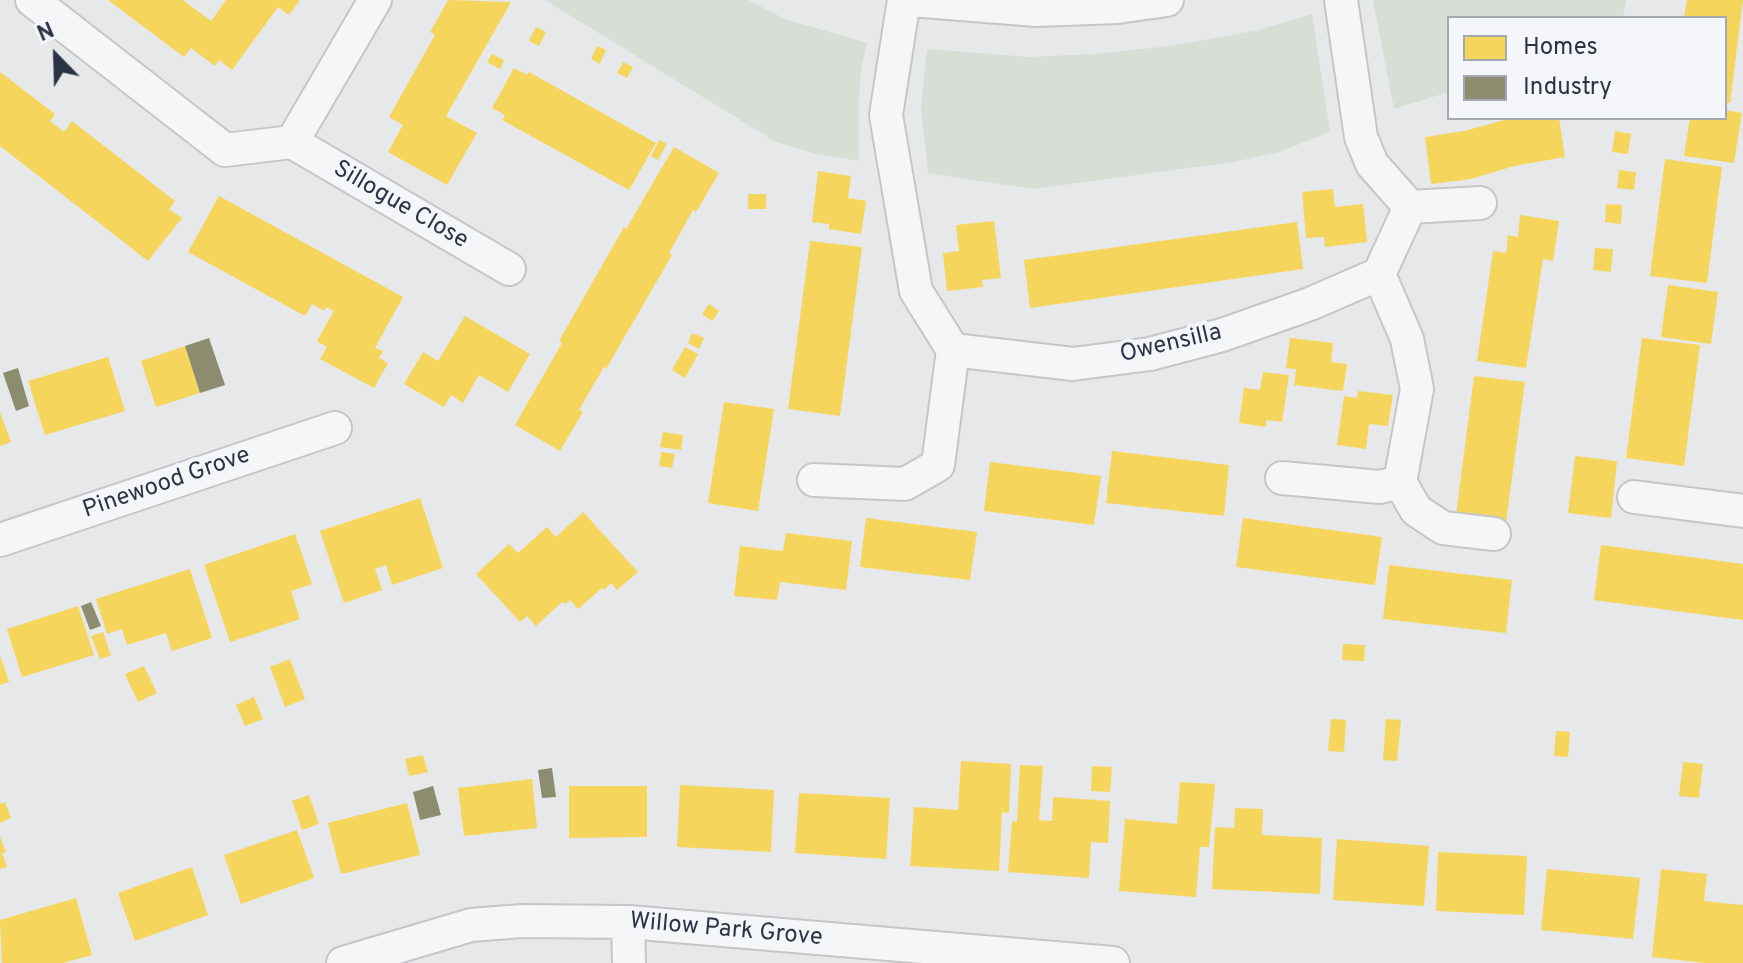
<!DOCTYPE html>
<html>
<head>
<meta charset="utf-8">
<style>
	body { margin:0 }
	#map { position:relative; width:1743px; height:963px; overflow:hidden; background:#e6e8ea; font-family:Overpass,sans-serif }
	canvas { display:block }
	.legend { position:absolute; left:1447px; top:16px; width:280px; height:104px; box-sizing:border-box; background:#f4f6f9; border:2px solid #a4a8b1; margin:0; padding:10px 14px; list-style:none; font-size:24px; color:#2b3445 }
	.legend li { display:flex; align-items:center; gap:16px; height:40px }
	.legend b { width:40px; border:2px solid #a4a8b1 }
	.north { position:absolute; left:16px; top:16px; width:80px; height:80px; -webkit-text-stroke:6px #f4f6f9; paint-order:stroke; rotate:337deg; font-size:22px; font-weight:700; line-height:32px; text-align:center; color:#2b3445 }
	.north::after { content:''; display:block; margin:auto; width:28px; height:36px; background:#2b3445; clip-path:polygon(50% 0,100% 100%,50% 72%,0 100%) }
</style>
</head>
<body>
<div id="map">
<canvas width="1743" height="963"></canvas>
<ul class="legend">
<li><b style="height:22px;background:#f6d55c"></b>Homes</li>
<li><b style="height:22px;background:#8c8c6e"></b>Industry</li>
</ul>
<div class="north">N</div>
</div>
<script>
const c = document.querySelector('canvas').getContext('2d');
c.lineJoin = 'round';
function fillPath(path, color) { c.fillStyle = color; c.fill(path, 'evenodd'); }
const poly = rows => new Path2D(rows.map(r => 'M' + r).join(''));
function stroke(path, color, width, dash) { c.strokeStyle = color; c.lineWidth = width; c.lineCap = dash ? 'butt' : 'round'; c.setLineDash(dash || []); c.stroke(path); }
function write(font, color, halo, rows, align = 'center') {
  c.font = font + ' Overpass,sans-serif'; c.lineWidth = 8; c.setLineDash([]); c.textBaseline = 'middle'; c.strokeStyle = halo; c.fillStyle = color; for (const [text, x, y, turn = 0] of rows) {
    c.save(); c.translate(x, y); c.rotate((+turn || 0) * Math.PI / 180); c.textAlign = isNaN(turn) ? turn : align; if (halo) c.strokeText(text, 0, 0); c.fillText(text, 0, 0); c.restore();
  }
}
fillPath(poly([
	[545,0,748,0,785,19,867,43,861,70,859,99,859,161,813,153,776,142],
	[1373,0,1626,0,1623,18,1449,18,1449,92,1394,109],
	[1312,14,1330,132,1279,152,1233,162,1033,189,928,173,921,109,927,49,1029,57,1094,54,1171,46,1259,30]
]), '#d6ded6');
fillPath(poly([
	[108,0,183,0,211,21,226,0,300,0,289,15,278,7,232,70,219,60,215,66,191,48,184,57],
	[448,0,511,2,446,116,477,133,447,185,388,152,403,125,389,117,435,35,430,32],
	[1687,0,1743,0,1730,103,1725,103,1725,18,1684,18],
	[536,27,546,32,539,46,529,41],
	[597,46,606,50,600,64,591,59],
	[492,54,504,60,500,69,487,62],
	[623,62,633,67,627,78,617,73],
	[514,68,527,75,529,72,656,143,629,190,502,120,505,115,492,108],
	[0,72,55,114,50,121,64,132,72,121,175,201,169,209,182,218,148,261,0,146],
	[1725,110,1742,113,1734,163,1684,156,1690,118,1725,118],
	[1512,118,1559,118,1565,157,1514,166,1471,179,1431,184,1425,137,1464,131],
	[1615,131,1631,134,1628,154,1612,152],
	[659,140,667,144,658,160,651,156],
	[674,147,719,173,696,212,693,210,669,253,672,255,606,369,604,367,579,410,583,412,560,451,515,425,562,343,559,341,624,227,626,229],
	[1665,159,1722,167,1707,283,1650,276],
	[1619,170,1636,172,1634,190,1617,188],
	[818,171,851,176,848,198,866,201,861,234,829,229,829,224,812,222],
	[1333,189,1335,207,1363,204,1367,242,1325,247,1324,237,1306,238,1302,192],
	[748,194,766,194,766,209,748,209],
	[219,196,403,297,375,348,383,351,379,358,388,363,374,388,320,359,327,347,317,341,334,311,326,307,324,311,312,304,305,316,188,252],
	[1606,204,1622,205,1621,224,1605,222],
	[1520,215,1559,221,1553,261,1543,259,1526,368,1477,361,1493,251,1506,253,1508,235,1518,237],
	[994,221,1001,278,982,280,983,287,947,291,943,253,959,251,956,225],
	[1297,222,1303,269,1030,308,1024,260],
	[810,241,862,247,840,416,788,409],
	[1595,248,1613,249,1611,272,1593,270],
	[1668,285,1718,292,1711,344,1661,337],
	[709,304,719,311,712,321,702,314],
	[465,316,530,354,508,392,479,375,463,403,451,395,444,407,404,384,423,352,438,361],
	[692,333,704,338,699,349,688,343],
	[1290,338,1333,343,1331,362,1347,364,1343,391,1294,385,1296,369,1286,368],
	[1642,338,1700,345,1684,466,1626,458],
	[185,346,200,393,156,407,141,361],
	[685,347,698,354,685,378,672,370],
	[108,357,125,411,45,435,28,381],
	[1263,372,1289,375,1282,422,1266,420,1266,427,1239,423,1244,388,1260,390],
	[1474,376,1525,382,1506,522,1456,515],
	[1358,391,1393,395,1388,426,1369,424,1366,449,1337,445,1344,396,1357,398],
	[724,402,774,409,758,511,708,503],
	[0,412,11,442,0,446],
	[663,432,683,435,681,450,660,447],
	[1112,451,1229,465,1224,516,1106,503],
	[661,452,675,454,672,468,659,466],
	[1575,456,1617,461,1611,518,1568,513],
	[990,462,1101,476,1094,525,984,511],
	[420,498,443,568,392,585,386,565,375,569,382,590,344,603,320,531],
	[583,512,638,572,617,590,611,583,604,590,602,588,578,609,570,600,565,604,562,602,536,626,527,616,520,622,476,574,509,544,518,553,547,527,556,537],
	[866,518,977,532,970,580,860,567],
	[1243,518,1382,537,1375,585,1236,567],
	[786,533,852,541,846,590,780,582,777,600,734,596,740,546,783,551],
	[295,534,312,584,291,591,300,619,230,642,204,565],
	[1601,545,1743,564,1743,620,1594,600],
	[1389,565,1512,580,1506,633,1383,619],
	[190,569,212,638,172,651,166,633,127,645,122,629,107,634,96,599],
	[78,606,94,655,22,677,7,629],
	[103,632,111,655,100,659,91,636],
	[1343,644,1365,645,1364,661,1342,660],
	[0,655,9,682,0,685],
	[290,659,305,699,285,707,270,667],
	[144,666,157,693,138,702,125,674],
	[254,697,263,719,245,726,236,705],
	[1331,719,1346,720,1344,752,1328,751],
	[1386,719,1401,720,1397,761,1383,760],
	[1556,731,1570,732,1568,757,1554,756],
	[423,755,428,772,409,776,405,759],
	[961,761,1011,764,1009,813,1002,812,999,871,910,866,914,807,958,810],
	[1683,762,1703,764,1699,798,1679,796],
	[1020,765,1043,766,1039,820,1052,821,1053,797,1110,801,1108,843,1091,842,1089,878,1008,872,1012,821,1017,822],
	[1092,766,1112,767,1110,792,1091,791],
	[532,779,537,828,464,836,458,788],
	[1180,782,1215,784,1209,847,1200,847,1196,897,1119,891,1125,819,1177,824],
	[680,785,774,790,771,852,677,847],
	[569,786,647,786,647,837,569,838],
	[799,793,890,798,886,859,795,853],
	[309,795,319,824,302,830,292,801],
	[5,802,11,818,0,823,0,804],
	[407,803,420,855,341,874,328,823],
	[1235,808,1263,809,1262,835,1322,838,1320,894,1212,889,1215,827,1234,828],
	[297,830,314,878,241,904,224,855],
	[0,837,6,852,2,853,7,867,0,869],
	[1337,839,1429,846,1424,906,1333,900],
	[1438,852,1527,856,1524,915,1436,911],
	[192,867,208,915,135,941,118,893],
	[1547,869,1640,878,1633,939,1541,930],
	[1661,869,1707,874,1704,901,1743,905,1743,963,1705,963,1652,957],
	[76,898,92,955,63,963,2,963,0,920]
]), '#f6d55c');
fillPath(poly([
	[209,338,225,385,200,393,185,346],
	[18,368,29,406,16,411,3,373],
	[91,602,101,626,90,630,81,606],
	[552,768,556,797,542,798,538,770],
	[433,786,441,815,420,820,413,792]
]), '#8c8c6e');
const street = poly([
	[32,0,225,150,292,142],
	[910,0,1037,10,1118,7,1167,0],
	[1341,0,1361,137,1372,164,1410,207,1480,203],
	[292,142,509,269],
	[292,142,375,0],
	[1410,207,1379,274,1407,339,1417,389,1400,482,1416,510,1443,528,1494,534],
	[953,350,1073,364,1150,354,1222,335,1310,304,1379,274],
	[1282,478,1380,487,1400,482],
	[814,480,905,484,938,465,953,350,916,291,886,115,904,0],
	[1634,497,1743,511],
	[0,540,335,428],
	[628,922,629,963],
	[343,963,471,925,522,921,628,922,1113,963]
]);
stroke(street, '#c4c6c8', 36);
stroke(street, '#f5f6f7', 32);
write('24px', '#2b3445', '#f4f6f9', [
	["Sillogue Close",400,206,30],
	["Owensilla",1171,345,-13],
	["Pinewood Grove",167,484,-19],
	["Willow Park Grove",726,931,5]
]);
</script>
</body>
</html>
